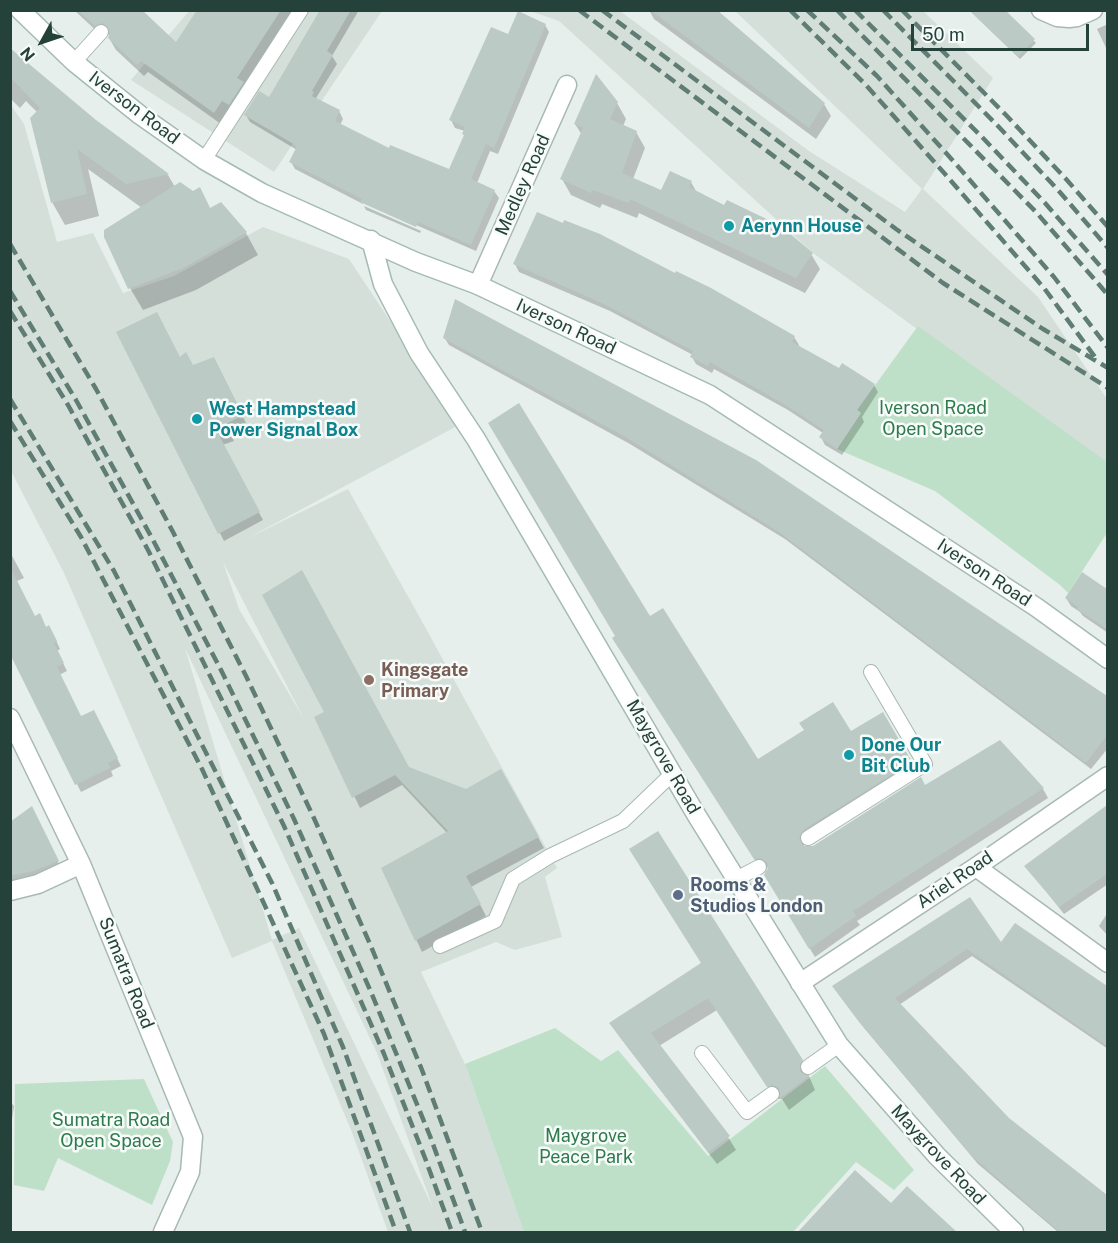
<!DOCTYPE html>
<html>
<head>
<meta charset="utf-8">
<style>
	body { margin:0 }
	#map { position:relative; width:1118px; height:1243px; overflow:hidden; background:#e6efeb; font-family:"Public Sans",sans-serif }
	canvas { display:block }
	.frame { position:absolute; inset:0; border:12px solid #24423a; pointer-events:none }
	.north { position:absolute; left:12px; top:12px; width:60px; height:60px; -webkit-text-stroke:4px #f7fbf9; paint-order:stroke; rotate:230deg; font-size:16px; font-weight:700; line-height:24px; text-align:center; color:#24423a }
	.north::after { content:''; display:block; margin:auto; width:21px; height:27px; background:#24423a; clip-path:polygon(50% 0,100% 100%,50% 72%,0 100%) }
	.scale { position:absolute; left:911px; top:24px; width:178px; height:27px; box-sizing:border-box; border:3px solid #24423a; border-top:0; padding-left:8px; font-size:18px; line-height:21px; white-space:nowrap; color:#24423a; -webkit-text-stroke:4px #f7fbf9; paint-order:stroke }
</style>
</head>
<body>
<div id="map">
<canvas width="1118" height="1243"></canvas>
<div class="frame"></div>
<div class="north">N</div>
<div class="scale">50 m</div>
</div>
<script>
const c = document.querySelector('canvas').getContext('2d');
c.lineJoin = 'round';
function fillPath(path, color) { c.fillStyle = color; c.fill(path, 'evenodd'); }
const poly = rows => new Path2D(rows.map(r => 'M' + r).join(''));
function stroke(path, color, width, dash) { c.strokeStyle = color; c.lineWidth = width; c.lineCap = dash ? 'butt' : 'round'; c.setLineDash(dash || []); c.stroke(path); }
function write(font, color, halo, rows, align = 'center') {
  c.font = font + ' "Public Sans",sans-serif'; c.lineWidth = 5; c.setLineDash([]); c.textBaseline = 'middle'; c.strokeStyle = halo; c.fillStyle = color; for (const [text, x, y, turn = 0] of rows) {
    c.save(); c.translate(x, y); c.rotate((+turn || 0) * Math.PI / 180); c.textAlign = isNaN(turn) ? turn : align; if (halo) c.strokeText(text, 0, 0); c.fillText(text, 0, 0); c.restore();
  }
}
fillPath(poly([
	[189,11,382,11,274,172,131,80],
	[530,11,620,11,809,151,905,212,922,189,735,11,923,11,993,78,923,189,1038,297,1107,399,1107,468,813,253,559,21],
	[10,104,24,124,57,242,93,233,123,293,174,276,263,227,349,259,459,425,246,539,348,489,424,625,557,868,545,877,562,937,515,950,496,942,421,972,465,1064,524,1232,388,1232,351,1130,272,941,232,958,64,573,11,471],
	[222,559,222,560,304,719,239,609],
	[185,648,377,1053,433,1208,299,928,272,940]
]), '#d4dfda');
fillPath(poly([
	[918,326,1107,462,1107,533,1068,593,1060,585,935,491,837,449,861,413,857,410],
	[555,1028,601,1061,618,1050,708,1156,825,1066,914,1170,894,1190,856,1162,793,1232,524,1232,465,1064],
	[144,1079,173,1142,170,1161,152,1205,58,1158,44,1191,14,1185,15,1084]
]), '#bfe0c8');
fillPath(poly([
	[74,10,140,10,176,45,211,10,295,10,221,124,148,72,144,76,116,50,109,38,110,35,106,34,102,36],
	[322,10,359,10,332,56,337,64,316,98,318,101,339,111,343,119,340,125,390,150,450,171,465,136,465,131,455,128,451,120,509,36,545,25,549,32,498,154,490,151,477,183,494,191,499,198,476,251,363,202,363,204,295,169,291,162,297,150,250,122,246,115,270,99],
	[649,10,715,10,824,104,831,116,816,139,654,19],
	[969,10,1003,10,1036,43,1020,59],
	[1108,24,1108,52,1097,29],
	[10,49,95,121,168,175,175,187,193,193,200,189,211,210,221,204,246,233,258,255,196,290,143,310,130,288,104,232,142,208,88,169,99,216,65,225,52,202,38,113,26,101,20,108,10,98],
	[617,103,626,119,623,126,636,132,645,148,633,179,662,192,691,182,697,193,811,254,820,269,805,293,639,213,637,218,602,204,600,208,571,195,562,179,582,135,575,124],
	[364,206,421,231,420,233,366,210],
	[515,264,794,337,799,345,798,347,839,370,874,385,878,392,862,417,864,422,842,455,825,445,821,437,823,433,788,410,714,369,712,373,696,364,692,357,693,355,610,311,519,272],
	[118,333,180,359,193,367,218,366,246,423,229,432,234,441,222,445,263,520,224,541],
	[444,337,755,461,1108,697,1108,748,1091,769,785,539,630,444,449,345],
	[10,552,24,578,17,581,35,618,53,634,60,649,57,651,67,671,59,675,81,718,97,719,121,766,111,771,113,776,81,792,10,652],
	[1082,574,1108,591,1108,633,1083,616,1080,612,1071,606,1066,598],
	[650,618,758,761,851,733,882,714,915,771,808,839,803,847,813,847,924,787,999,741,1043,789,1048,798,857,921,860,925,815,957,765,875,769,869,766,866,760,868,619,647],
	[316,717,408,769,466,791,501,771,544,848,471,887,486,916,422,952,383,869,447,833,402,785,360,808],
	[1108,806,1108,884,1064,914,1026,866],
	[36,817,62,870,10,885,10,823],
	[969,899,1001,944,1016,925,1108,988,1108,1049,972,956,899,1005,1008,1120,1108,1196,1108,1232,1058,1232,978,1164,865,1029,838,993],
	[1108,912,1108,936,1099,926],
	[703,964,802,1060,815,1090,789,1110,782,1099,776,1099,717,1010,659,1046,728,1137,736,1150,717,1164,619,1036,611,1023],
	[10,1101,14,1106,10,1132]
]), '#0003');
fillPath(poly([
	[78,10,142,10,176,42,197,10,281,10,237,78,244,82,229,105,222,101,214,113,141,61,137,65,108,38,110,33,107,26,102,23,95,26],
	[320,10,351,10,327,51,333,55,312,91,314,92,312,96,340,110,335,121,389,148,390,145,449,169,464,135,462,134,465,127,449,120,491,27,508,34,518,11,546,24,494,148,486,144,471,179,495,190,471,245,418,222,416,227,360,202,362,199,289,162,297,146,244,115,259,91,269,97],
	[650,10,717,10,825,103,809,128],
	[969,10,1005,10,1035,39,1018,57],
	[10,48,96,120,169,174,126,184,77,149,87,194,51,203,30,118,40,108,10,77],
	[596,74,618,102,610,119,637,131,622,173,661,190,670,171,692,181,689,187,724,205,727,200,781,226,813,253,796,278,630,199,629,203,593,190,591,193,560,179,583,128,574,124],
	[180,182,193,191,200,187,210,208,221,202,247,232,183,268,128,289,104,237,104,230],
	[537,212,563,223,564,220,600,234,675,273,676,271,711,288,795,336,792,342,839,368,842,363,875,384,857,410,861,413,837,449,819,437,824,430,782,403,710,362,708,366,690,357,693,351,604,304,513,264],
	[455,299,756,460,1107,696,1107,735,1086,763,779,532,624,436,443,338],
	[157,312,180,357,186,352,193,365,214,357,243,415,226,424,231,433,220,437,260,512,218,534,116,332],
	[519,403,650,616,663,608,758,759,804,730,799,723,833,702,851,731,883,712,912,762,803,830,799,838,803,846,813,846,921,777,925,785,1000,740,1044,788,853,911,856,916,809,949,764,875,768,868,767,862,760,858,754,859,612,638,615,636,488,423],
	[10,567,35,616,40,613,46,627,49,625,57,641,54,643,64,663,57,667,81,716,94,710,118,758,108,763,110,768,75,785,10,654],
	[302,570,409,767,466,789,501,769,539,837,466,876,481,904,415,941,381,868,448,831,395,775,352,798,314,717,324,712,262,595],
	[1082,572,1107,589,1107,629,1077,609,1078,607,1065,598],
	[1107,805,1107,874,1059,907,1024,866],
	[32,806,59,861,33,871,10,876,10,822],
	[658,831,803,1060,800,1064,800,1072,809,1076,780,1098,779,1088,772,1085,767,1087,708,998,651,1033,730,1136,708,1152,609,1023,701,963,629,849],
	[970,897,1001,942,1015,923,1107,986,1107,1046,967,949,895,998,1009,1118,1107,1195,1107,1233,1061,1233,972,1156,859,1022,832,986],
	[855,1170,891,1203,907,1186,958,1233,797,1233]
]), '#bbcac4');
const lane = poly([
	[74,62,101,32],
	[204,160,301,10],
	[808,838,925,764,871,672],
	[736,879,759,867],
	[440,946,495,921,513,879,550,856,623,821,672,774],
	[702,1053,747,1112,772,1094],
	[808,1067,839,1045]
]);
const street = poly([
	[1041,10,1057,17,1069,18,1077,17,1093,10],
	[478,285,567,85],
	[10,718,81,864,193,1137,190,1172,163,1232],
	[976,867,1108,963],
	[10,891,38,884,81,864],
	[800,983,976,867,1108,776]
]);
const secondary = poly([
	[20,10,74,62,140,115,204,160,262,193,416,262,478,285,710,395,1036,607,1108,659],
	[371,240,383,284,419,353,476,439,697,816,839,1045,937,1156,1014,1232]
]);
stroke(lane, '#a8b8b2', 16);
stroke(street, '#a8b8b2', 21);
stroke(secondary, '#a4bbb3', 21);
stroke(lane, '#fff', 14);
stroke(street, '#fff', 18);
stroke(secondary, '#fff', 18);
stroke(poly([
	[579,10,943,283,1108,388],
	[602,10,896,229,1043,329,1108,368],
	[790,10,866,85,945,174,1044,288,1095,357],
	[807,10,877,76,955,163,1054,277,1108,348],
	[837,10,1036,212,1108,295],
	[855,10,982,137,1045,203,1108,275],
	[883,10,996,124,1058,190,1108,248],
	[902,10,1006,115,1066,179,1108,227],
	[10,244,96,389,173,532,246,676,313,816,370,944,422,1070,482,1232],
	[10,291,76,400,153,540,221,670,294,819,371,992,430,1136,465,1232],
	[10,311,68,405,148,550,284,826,384,1054,425,1158,452,1232],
	[10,399,114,571,272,883,343,1047,410,1232],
	[10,421,81,537,202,769,324,1034,396,1232]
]), '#5f7d75', 4.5, [12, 6]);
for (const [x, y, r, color] of [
	[729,226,6,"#0f9aa8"],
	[197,419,6,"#0f9aa8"],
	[369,680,6,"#8d6e63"],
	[849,755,6,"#0f9aa8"],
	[678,895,6,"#5c6f8a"]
]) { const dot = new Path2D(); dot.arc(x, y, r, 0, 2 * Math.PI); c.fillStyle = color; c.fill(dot); stroke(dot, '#f7fbf9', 2); }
write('18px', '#24423a', '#f7fbf9', [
	["Iverson Road",134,108,37],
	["Medley Road",523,185,-66],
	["Iverson Road",566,327,25],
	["Iverson Road",984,573,33],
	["Maygrove Road",663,757,60],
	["Ariel Road",955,880,-34],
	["Sumatra Road",126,973,68],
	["Maygrove Road",938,1155,47]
]);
write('bold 18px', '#0d838f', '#f7fbf9', [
	["Aerynn House",741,226],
	["West Hampstead",209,409],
	["Power Signal Box",209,430],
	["Done Our",861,745],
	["Bit Club",861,766]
], 'left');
write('18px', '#2d7a4b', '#f7fbf9', [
	["Iverson Road",933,408],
	["Open Space",933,429],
	["Sumatra Road",111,1120],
	["Open Space",111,1141],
	["Maygrove",586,1136],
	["Peace Park",586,1157]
]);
write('bold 18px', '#785e54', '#f7fbf9', [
	["Kingsgate",381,670],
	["Primary",381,691]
], 'left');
write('bold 18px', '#4e5e75', '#f7fbf9', [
	["Rooms &",690,885],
	["Studios London",690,906]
], 'left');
</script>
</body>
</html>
